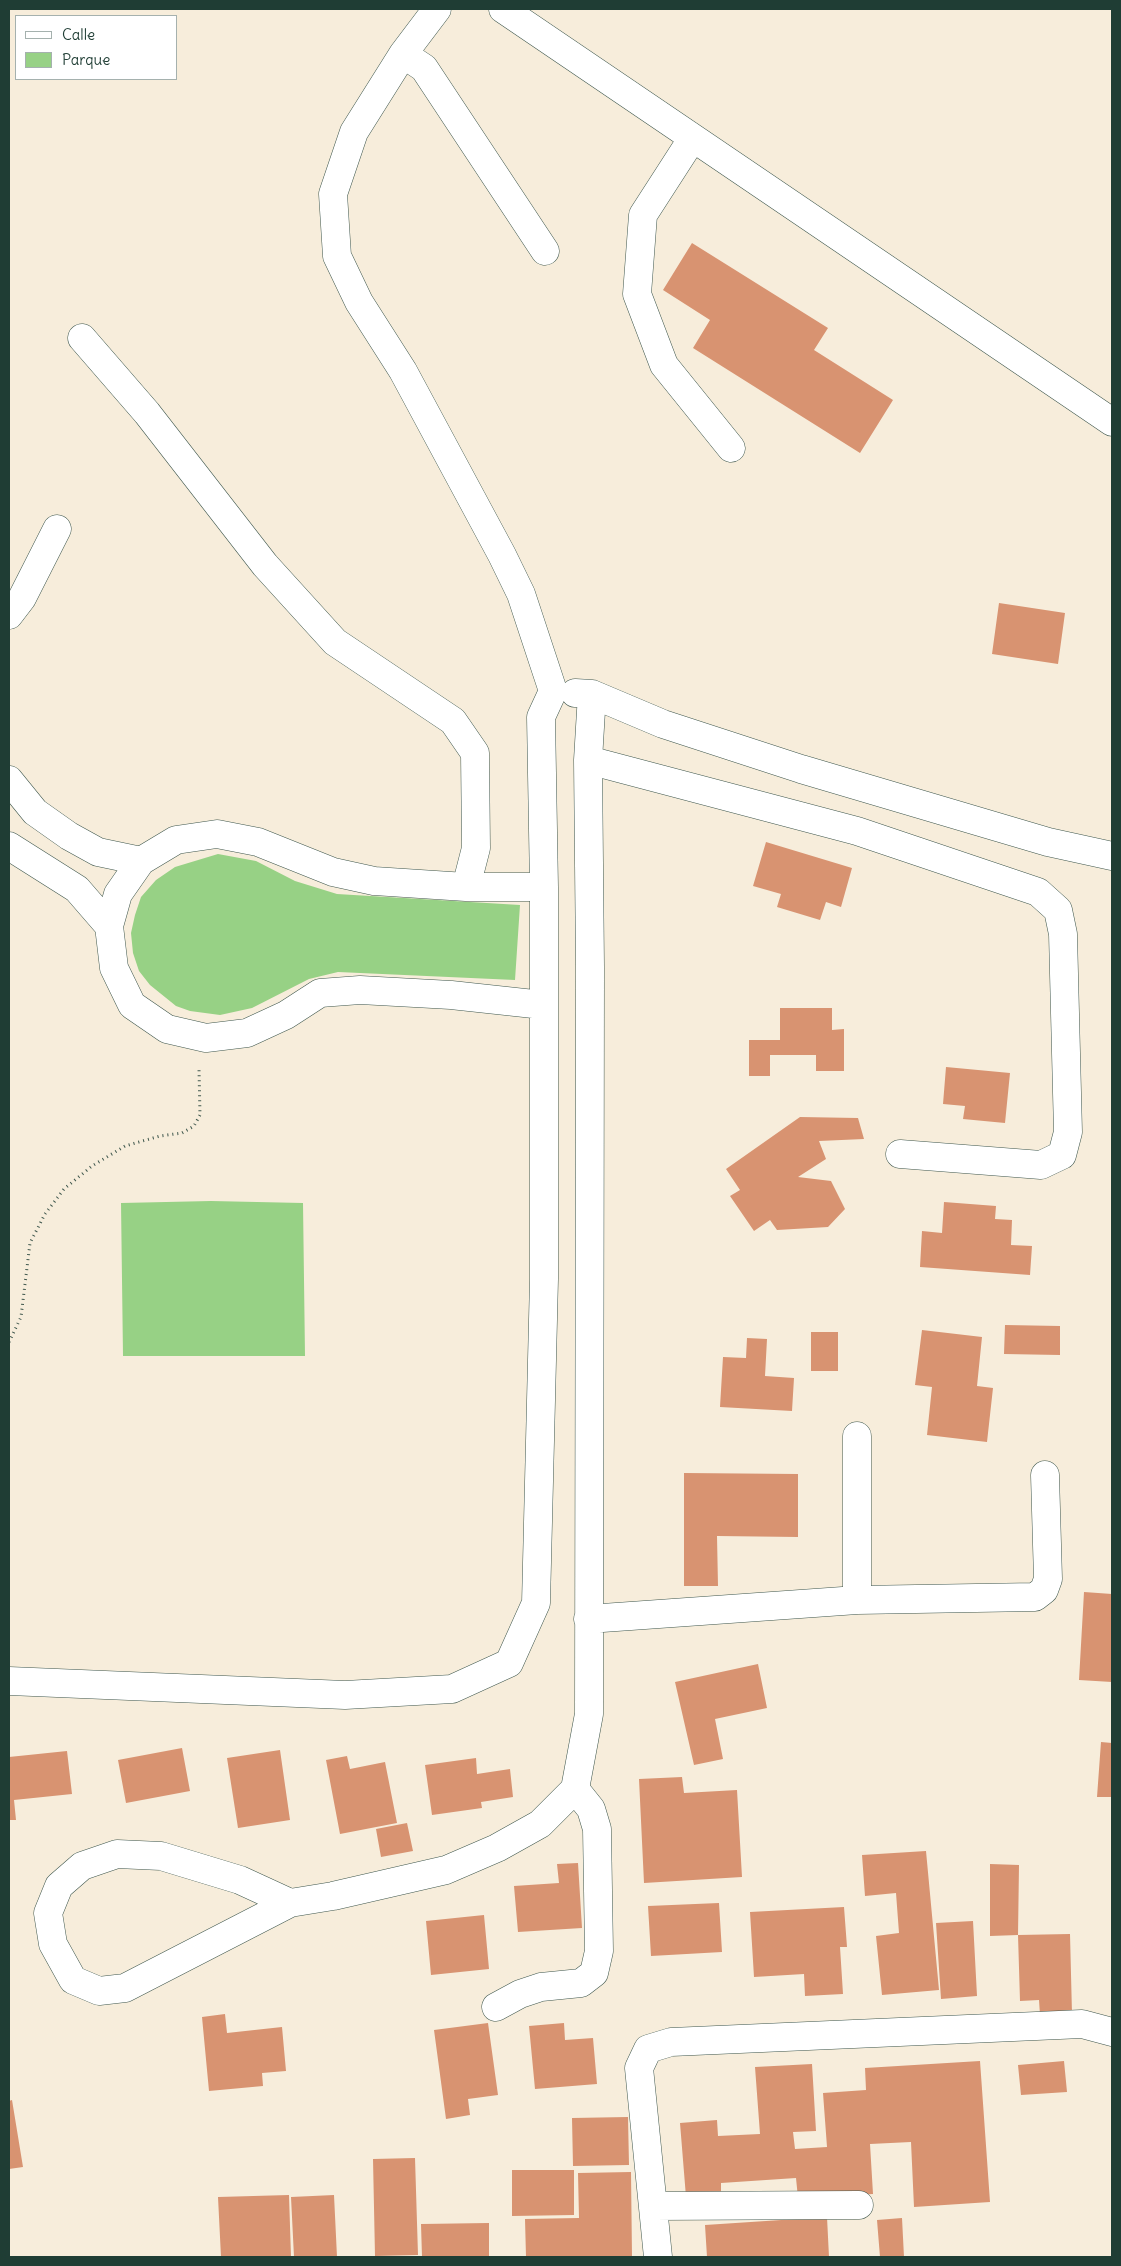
<!DOCTYPE html>
<html>
<head>
<meta charset="utf-8">
<style>
	body { margin:0 }
	#map { position:relative; width:1121px; height:2266px; overflow:hidden; background:#f7eddb; font-family:Delius,sans-serif }
	canvas { display:block }
	.frame { position:absolute; inset:0; border:10px solid #1f3d34; pointer-events:none }
	.legend { position:absolute; left:15px; top:15px; width:162px; height:65px; box-sizing:border-box; background:#fff; border:1px solid #a5b1ae; margin:0; padding:6px 9px; list-style:none; font-size:15px; color:#1f3d34 }
	.legend li { display:flex; align-items:center; gap:10px; height:25px }
	.legend b { width:25px; border:1px solid #a5b1ae }
</style>
</head>
<body>
<div id="map">
<canvas width="1121" height="2266"></canvas>
<div class="frame"></div>
<ul class="legend">
<li><b style="height:6px;background:#fff"></b>Calle</li>
<li><b style="height:14px;background:#97d185"></b>Parque</li>
</ul>
</div>
<script>
const c = document.querySelector('canvas').getContext('2d');
c.lineJoin = 'round';
function fillPath(path, color) { c.fillStyle = color; c.fill(path, 'evenodd'); }
const poly = rows => new Path2D(rows.map(r => 'M' + r).join(''));
function stroke(path, color, width, dash) { c.strokeStyle = color; c.lineWidth = width; c.lineCap = dash ? 'butt' : 'round'; c.setLineDash(dash || []); c.stroke(path); }
fillPath(poly([
	[218,854,256,861,295,881,337,894,520,905,515,980,338,972,309,979,252,1008,220,1015,190,1011,176,1006,150,985,139,971,133,953,131,933,135,915,141,897,156,880,175,867],
	[211,1201,303,1203,305,1356,123,1356,121,1203]
]), '#97d185');
fillPath(poly([
	[692,243,828,328,814,350,893,400,860,453,693,348,710,320,663,290],
	[999,603,1065,613,1058,664,992,654],
	[766,842,852,868,841,907,826,902,820,920,777,907,781,894,753,886],
	[780,1008,832,1008,832,1030,844,1029,844,1071,816,1071,816,1055,770,1055,770,1076,749,1076,749,1040,780,1040],
	[946,1067,1010,1073,1005,1123,963,1119,965,1106,943,1104],
	[800,1117,858,1118,864,1139,819,1141,826,1159,798,1177,831,1181,845,1209,828,1227,777,1230,770,1220,754,1231,730,1196,740,1190,726,1169],
	[944,1202,996,1206,995,1219,1012,1220,1011,1245,1032,1246,1030,1275,920,1267,922,1231,942,1233],
	[1005,1325,1060,1326,1060,1355,1004,1354],
	[922,1330,982,1337,977,1386,993,1388,987,1442,927,1435,932,1387,915,1385],
	[811,1332,838,1332,838,1371,811,1371],
	[747,1338,767,1339,765,1376,794,1378,792,1411,720,1407,723,1357,746,1358],
	[684,1473,798,1474,798,1537,717,1536,718,1586,684,1586],
	[1084,1592,1112,1594,1112,1682,1079,1680],
	[758,1664,767,1708,715,1719,723,1759,694,1765,675,1682],
	[1101,1742,1112,1743,1112,1797,1097,1797],
	[182,1748,190,1791,126,1803,118,1760],
	[280,1750,290,1820,238,1828,227,1758],
	[67,1751,72,1794,14,1800,16,1820,9,1820,9,1757],
	[347,1756,350,1769,385,1762,397,1823,340,1834,326,1760],
	[476,1758,477,1774,510,1769,513,1797,481,1802,482,1808,432,1815,425,1765],
	[682,1777,684,1793,737,1790,742,1877,644,1883,639,1779],
	[407,1823,413,1851,381,1857,376,1829],
	[926,1851,939,1990,882,1995,876,1936,899,1933,896,1893,865,1896,862,1855],
	[578,1863,582,1928,518,1932,514,1886,559,1883,557,1864],
	[990,1864,1019,1865,1018,1935,990,1936],
	[719,1903,722,1952,651,1956,648,1906],
	[844,1907,847,1947,840,1947,843,1994,805,1996,804,1974,754,1977,750,1912],
	[484,1915,489,1969,431,1975,426,1921],
	[973,1921,977,1996,941,1999,936,1923],
	[1070,1934,1072,2014,1040,2015,1039,2000,1020,2001,1018,1935],
	[225,2014,227,2033,282,2027,286,2071,262,2073,263,2086,209,2091,202,2017],
	[488,2023,498,2095,468,2099,470,2115,446,2119,434,2030],
	[564,2023,565,2040,593,2038,597,2084,535,2089,529,2026],
	[980,2061,990,2202,914,2207,911,2142,870,2144,873,2194,798,2198,796,2178,721,2183,721,2195,686,2197,680,2123,717,2120,718,2136,760,2134,755,2067,812,2064,816,2131,793,2132,795,2149,827,2147,823,2093,866,2090,865,2068],
	[1064,2061,1067,2092,1021,2095,1018,2065],
	[12,2100,23,2167,9,2169,9,2101],
	[628,2117,629,2165,573,2166,572,2118],
	[415,2158,418,2255,375,2256,373,2159],
	[512,2170,574,2170,574,2215,512,2216],
	[631,2172,632,2257,526,2257,525,2219,579,2218,578,2173],
	[289,2195,291,2257,221,2257,218,2197],
	[334,2195,337,2257,294,2257,291,2197],
	[827,2217,829,2257,707,2257,705,2225],
	[902,2218,904,2257,880,2257,877,2220],
	[489,2223,489,2257,422,2257,421,2224]
]), '#d89371');
const minor = poly([
	[503,9,1112,422],
	[403,54,424,68,545,251],
	[692,139,643,215,637,294,664,365,731,448],
	[82,338,147,413,265,565,335,642,453,721,475,753,476,848,466,887],
	[9,615,22,598,57,529],
	[575,693,592,694,663,724,801,769,1048,842,1112,856],
	[588,760,857,831,1038,892,1058,910,1063,934,1068,1132,1062,1155,1041,1165,900,1154],
	[9,780,35,812,69,836,98,852,141,861],
	[9,846,77,889,109,926],
	[543,1005,451,995,360,990,320,993,286,1015,247,1033,206,1038,167,1029,132,1005,114,968,109,926,118,894,141,861,176,840,217,834,258,842,333,872,374,881,466,887,544,887],
	[857,1436,857,1600],
	[588,1619,857,1600,1035,1597,1044,1590,1048,1579,1045,1475],
	[9,1681,345,1695,452,1689,509,1663,536,1603,544,1279,544,887,541,717,553,691,521,594,502,555,403,371,359,302,337,256,333,194,354,132,403,54,437,9],
	[290,1903,240,1880,161,1856,117,1854,82,1866,59,1886,48,1913,53,1944,73,1980,99,1991,125,1988,290,1903,333,1896,446,1870,497,1848,540,1824,575,1789,589,1714,590,967,588,760,592,694],
	[496,2007,520,1994,541,1987,581,1983,594,1973,599,1951,597,1829,591,1809,575,1789],
	[653,2206,859,2205],
	[658,2257,639,2068,648,2049,671,2042,1082,2024,1112,2032]
]);
stroke(minor, '#3f574d', 29);
stroke(poly([
	[9,1342,21,1317,30,1243,45,1214,64,1189,92,1166,125,1146,160,1136,182,1133,194,1126,200,1115,199,1069]
]), '#3f574d', 3, [1, 4]);
stroke(minor, '#fff', 28);
</script>
</body>
</html>
